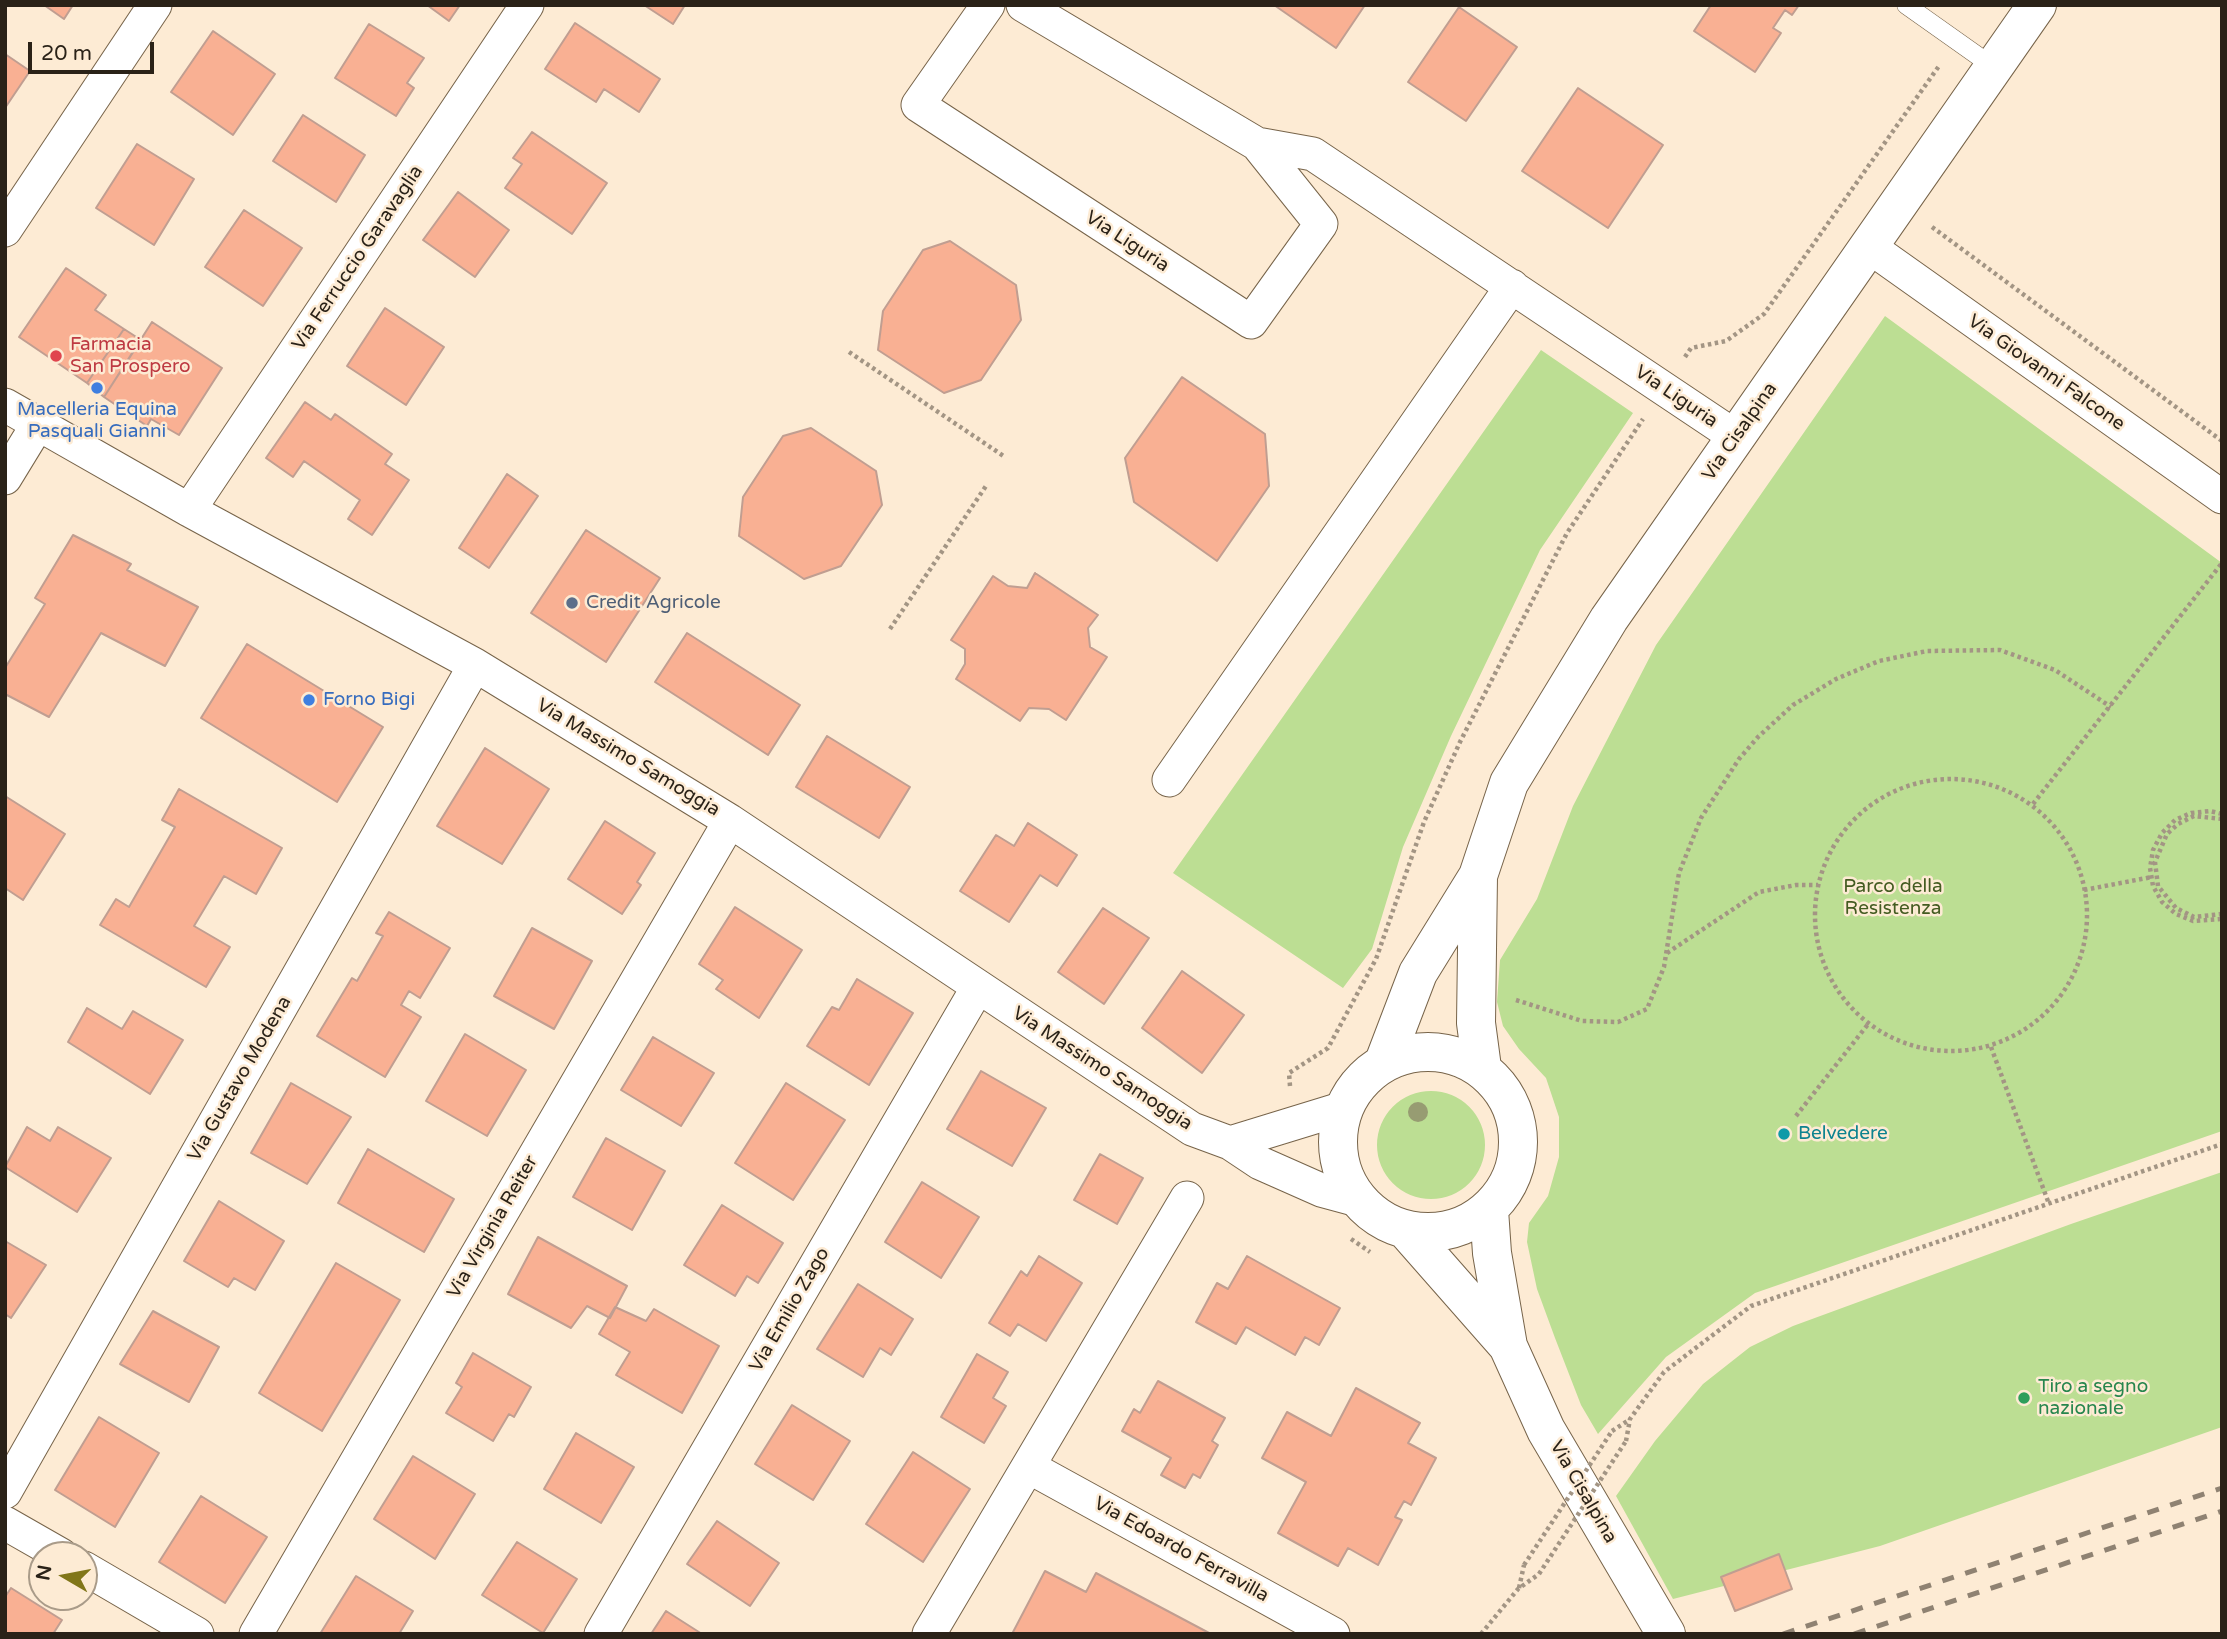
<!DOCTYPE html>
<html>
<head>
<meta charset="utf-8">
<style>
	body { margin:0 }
	#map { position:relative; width:2227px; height:1639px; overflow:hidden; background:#fdebd4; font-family:"Varela Round",sans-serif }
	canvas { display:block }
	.frame { position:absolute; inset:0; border:7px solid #2a2218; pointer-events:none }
	.north { position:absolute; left:28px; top:1541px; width:70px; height:70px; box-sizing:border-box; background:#fdebd4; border:2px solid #a99b89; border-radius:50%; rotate:280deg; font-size:19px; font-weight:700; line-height:28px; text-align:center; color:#2a2218 }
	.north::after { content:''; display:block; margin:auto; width:24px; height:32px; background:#817619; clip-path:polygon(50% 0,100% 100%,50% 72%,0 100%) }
	.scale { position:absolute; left:28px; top:42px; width:126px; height:32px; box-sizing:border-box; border:4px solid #2a2218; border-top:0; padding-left:9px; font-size:21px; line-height:24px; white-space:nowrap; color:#2a2218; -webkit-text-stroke:5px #fdebd4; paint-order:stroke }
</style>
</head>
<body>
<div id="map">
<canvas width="2227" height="1639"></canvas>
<div class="frame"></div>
<div class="north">N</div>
<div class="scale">20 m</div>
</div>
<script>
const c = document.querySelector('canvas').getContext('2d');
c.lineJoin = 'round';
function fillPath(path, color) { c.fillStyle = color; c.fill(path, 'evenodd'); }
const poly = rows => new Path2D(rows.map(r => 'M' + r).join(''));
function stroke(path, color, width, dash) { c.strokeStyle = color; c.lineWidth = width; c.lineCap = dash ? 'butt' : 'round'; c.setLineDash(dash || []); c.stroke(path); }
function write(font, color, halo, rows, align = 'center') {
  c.font = font + ' "Varela Round",sans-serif'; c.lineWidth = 5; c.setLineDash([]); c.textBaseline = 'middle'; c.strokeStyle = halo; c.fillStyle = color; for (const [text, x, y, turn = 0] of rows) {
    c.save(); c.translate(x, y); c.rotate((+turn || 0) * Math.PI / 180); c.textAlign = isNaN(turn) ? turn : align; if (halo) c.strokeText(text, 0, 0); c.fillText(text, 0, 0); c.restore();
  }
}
fillPath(poly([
	[1885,316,2222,563,2222,1131,1755,1293,1666,1357,1598,1434,1581,1405,1555,1338,1537,1289,1527,1242,1529,1223,1548,1196,1559,1157,1559,1117,1546,1078,1519,1049,1503,1026,1497,1002,1500,960,1537,899,1573,806,1656,645],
	[1541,350,1633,413,1540,550,1451,736,1403,847,1372,949,1343,988,1173,873],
	'1377 1145a54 54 0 1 1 108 0a54 54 0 1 1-108 0Z',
	[2222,1172,2222,1427,1880,1546,1673,1599,1616,1496,1655,1441,1703,1384,1750,1347,1793,1326,2071,1224]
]), '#bcde93');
const building = poly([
	[44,5,73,5,64,19,44,5],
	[427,5,460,5,449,21,427,5],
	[644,5,685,5,673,24,644,5],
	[1274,5,1365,5,1336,48,1274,5],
	[1711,5,1799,5,1792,15,1785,10,1773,28,1781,33,1755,72,1694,31,1711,5],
	[1459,7,1517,47,1466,121,1408,82,1459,7],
	[575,23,660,79,639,112,604,89,596,102,545,69,575,23],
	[369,24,424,58,407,83,414,88,396,116,335,78,369,24],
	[213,31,275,74,233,135,171,92,213,31],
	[5,54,30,71,5,108,5,54],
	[1578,88,1663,145,1608,228,1522,171,1578,88],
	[303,115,365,155,336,202,273,161,303,115],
	[532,132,607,183,572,234,505,188,522,164,513,158,532,132],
	[137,144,194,179,154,245,96,208,137,144],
	[458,192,509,230,475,277,423,240,458,192],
	[244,210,302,248,263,306,205,267,244,210],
	[950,241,1016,285,1021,320,981,380,944,393,878,350,883,311,923,250,950,241],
	[66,268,106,295,95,310,124,329,87,383,19,337,66,268],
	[385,308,444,347,406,405,347,366,385,308],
	[152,322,222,368,179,435,151,419,147,426,104,397,152,322],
	[124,329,141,340,104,397,87,383,124,329],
	[1182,377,1265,434,1269,486,1217,561,1134,502,1125,458,1182,377],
	[305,402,331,420,335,414,392,454,385,464,409,480,372,535,348,519,360,500,304,461,293,477,266,458,305,402],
	[811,428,876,471,882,505,841,566,804,579,739,536,743,497,783,436,811,428],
	[507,474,538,496,489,568,459,548,507,474],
	[586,530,660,578,606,662,531,613,586,530],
	[73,535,131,564,127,570,198,607,165,666,101,633,49,717,5,694,5,668,45,604,35,598,73,535],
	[1035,573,1098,615,1088,628,1090,647,1107,657,1066,720,1049,709,1029,708,1020,721,956,679,965,664,965,649,951,640,993,576,1008,586,1027,588,1035,573],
	[687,633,800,705,768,755,655,682,687,633],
	[247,644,383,727,337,802,201,718,247,644],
	[827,736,910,787,879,838,796,787,827,736],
	[485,748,549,789,502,864,437,826,485,748],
	[179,789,282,848,256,894,224,876,194,926,230,947,206,987,100,925,116,899,129,907,175,827,162,820,179,789],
	[5,796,65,834,23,900,5,888,5,796],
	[605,821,655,853,637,882,641,885,622,914,568,879,605,821],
	[1028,823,1077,855,1057,886,1040,875,1009,922,960,891,996,835,1014,846,1028,823],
	[735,907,802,950,759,1018,716,989,723,980,699,964,735,907],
	[1103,908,1149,938,1104,1004,1058,972,1103,908],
	[389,912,450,948,420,998,409,991,401,1005,421,1017,385,1077,317,1036,352,978,357,981,383,936,376,933,389,912],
	[532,928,592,961,554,1029,494,996,532,928],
	[1182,971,1244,1015,1202,1073,1142,1028,1182,971],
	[857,979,913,1013,869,1085,807,1046,832,1007,839,1010,857,979],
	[87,1008,122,1029,133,1011,183,1040,150,1094,68,1042,87,1008],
	[465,1034,526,1070,487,1136,426,1101,465,1034],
	[653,1037,714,1073,681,1126,621,1090,653,1037],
	[981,1071,1046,1108,1012,1166,947,1129,981,1071],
	[291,1083,351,1117,307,1184,251,1153,291,1083],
	[786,1083,845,1120,793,1200,735,1163,786,1083],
	[27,1127,50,1141,58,1127,111,1158,77,1212,5,1167,27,1127],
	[606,1138,665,1171,632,1230,573,1197,606,1138],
	[368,1149,454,1199,424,1252,338,1203,368,1149],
	[1100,1154,1143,1178,1117,1224,1074,1200,1100,1154],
	[922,1182,979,1217,941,1278,885,1242,922,1182],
	[219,1201,284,1241,255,1290,234,1278,228,1287,184,1261,219,1201],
	[722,1205,783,1243,758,1283,747,1276,735,1296,684,1265,722,1205],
	[538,1237,627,1286,610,1318,587,1306,571,1328,508,1294,538,1237],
	[5,1241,46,1265,11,1318,5,1314,5,1241],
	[1039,1256,1082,1283,1046,1341,1018,1324,1010,1336,989,1323,1021,1271,1027,1276,1039,1256],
	[1247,1256,1340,1308,1319,1345,1305,1337,1295,1355,1246,1327,1236,1344,1196,1322,1217,1283,1228,1289,1247,1256],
	[336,1263,400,1300,322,1431,259,1393,336,1263],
	[858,1284,913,1319,891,1355,880,1348,863,1377,817,1349,858,1284],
	[615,1307,646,1321,654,1309,719,1346,682,1413,616,1375,630,1352,599,1334,615,1307],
	[153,1311,219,1347,189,1402,120,1364,153,1311],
	[473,1353,531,1387,514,1417,509,1414,493,1441,446,1413,462,1387,456,1383,473,1353],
	[977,1354,1008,1372,993,1398,1006,1406,984,1443,941,1417,977,1354],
	[1158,1381,1225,1418,1212,1441,1218,1445,1200,1478,1193,1474,1185,1488,1161,1475,1171,1458,1122,1431,1134,1409,1140,1413,1158,1381],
	[1356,1388,1420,1423,1408,1443,1436,1458,1411,1505,1404,1501,1395,1517,1402,1520,1378,1565,1348,1548,1338,1566,1278,1533,1306,1482,1262,1458,1287,1412,1331,1436,1356,1388],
	[792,1405,850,1441,813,1500,755,1464,792,1405],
	[99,1417,159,1453,115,1527,55,1490,99,1417],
	[576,1433,634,1467,601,1523,544,1489,576,1433],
	[913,1452,970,1489,923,1562,866,1524,913,1452],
	[413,1456,475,1494,435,1559,374,1519,413,1456],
	[201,1496,267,1537,225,1603,159,1562,201,1496],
	[717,1521,779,1563,750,1606,687,1564,717,1521],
	[517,1542,577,1579,543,1633,482,1595,517,1542],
	[1779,1554,1792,1589,1735,1611,1721,1577,1779,1554],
	[1045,1571,1086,1592,1096,1573,1211,1634,1012,1634,1045,1571],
	[356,1576,413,1611,399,1634,320,1634,356,1576],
	[11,1588,62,1620,53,1634,5,1634,5,1597,11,1588],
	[666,1611,702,1634,651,1634,666,1611]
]);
fillPath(building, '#f9b093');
stroke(building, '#c09e91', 2);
const lane = poly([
	[1906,5,1995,68]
]);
const street = poly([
	[988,5,918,105,1251,322,1321,224,1257,144],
	[1023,5,1257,144,1313,154,1736,437],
	[5,230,155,5],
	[1871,248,2222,497],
	[5,405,189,510,475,665,730,821,1192,1129,1230,1143,1260,1163,1321,1190,1358,1200],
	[5,478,38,424],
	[189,510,527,5],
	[1169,780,1512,286],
	[1230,1143,1344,1108],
	[1029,1467,1333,1634],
	[5,1492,475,665],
	[5,1523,61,1555],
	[84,1568,197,1634],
	[256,1634,730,821],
	[601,1634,978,987],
	[929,1634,1187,1198]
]);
const secondary = poly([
	[1478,876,1476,1023,1482,1068],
	'1338 1142a90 90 0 1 1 180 0a90 90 0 1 1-180 0Z',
	[1384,1062,1418,973,1478,876,1509,783,1609,619,2037,5],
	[1489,1210,1492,1253,1508,1346,1546,1430,1666,1634],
	[1406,1230,1508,1346]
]);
stroke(lane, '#77644a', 19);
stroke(street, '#77644a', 35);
stroke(secondary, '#77644a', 40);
stroke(poly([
	[1932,227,2222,441],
	[849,352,1005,457],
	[1685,357,1691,348,1726,341,1764,314,1939,66],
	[890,629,986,486],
	'1815 915a136 136 0 1 1 272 0a136 136 0 1 1-272 0Z',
	[2033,804,2222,563],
	[2222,814,2210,811,2191,813,2175,820,2162,833,2153,850,2150,868,2153,886,2162,902,2176,914,2193,921,2222,919],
	[2222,819,2194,816,2178,824,2167,834,2155,862,2158,886,2176,908,2194,917,2222,914],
	[2084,890,2152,877],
	[1667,953,1759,892,1796,885,1818,885],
	[1516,1000,1582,1021,1618,1022,1647,1009,1664,967,1679,873,1701,818,1739,759,1758,737,1793,705,1836,679,1879,661,1927,651,2000,650,2055,670,2111,707],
	[1991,1047,2049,1204],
	[1290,1086,1289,1073,1328,1048,1376,959,1424,822,1460,742,1567,533,1643,419],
	[1796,1116,1869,1023],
	[1351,1239,1370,1252],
	[1612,1431,1629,1420],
	[1626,1441,1630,1419,1664,1372,1751,1306,2222,1144],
	[1519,1588,1524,1565],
	[1481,1634,1518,1589,1539,1574]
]), '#a39584', 4.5, [3.5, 3.5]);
stroke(lane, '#fff', 18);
stroke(street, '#fff', 33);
stroke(secondary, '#fff', 38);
stroke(poly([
	[1783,1634,2222,1488],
	[1854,1634,2222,1511]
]), '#8f8272', 5, [12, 12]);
stroke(poly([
	[1524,1565,1612,1431],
	[1539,1574,1626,1441]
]), '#a39584', 4.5, [3.5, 3.5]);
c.fillStyle = '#979c72';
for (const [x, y] of [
	[1418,1112]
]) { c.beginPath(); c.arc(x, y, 10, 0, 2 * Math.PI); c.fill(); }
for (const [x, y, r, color] of [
	[56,356,7,"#e0444e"],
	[97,388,7,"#3f7fe0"],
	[572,603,7,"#5c6f8a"],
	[309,700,7,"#3f7fe0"],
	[1784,1134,7,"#0f9aa8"],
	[2024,1398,7,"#2e9e5b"]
]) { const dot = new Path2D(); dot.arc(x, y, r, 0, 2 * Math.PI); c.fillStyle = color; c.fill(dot); stroke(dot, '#fdebd4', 2.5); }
write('19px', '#2a2218', '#fdebd4', [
	["Via Liguria",1127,242,33],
	["Via Ferruccio Garavaglia",358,258,-56],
	["Via Giovanni Falcone",2046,373,35],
	["Via Liguria",1676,397,34],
	["Via Cisalpina",1740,432,-55],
	["Via Massimo Samoggia",628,758,31],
	["Via Massimo Samoggia",1102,1069,33],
	["Via Gustavo Modena",240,1079,-60],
	["Via Virginia Reiter",493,1227,-60],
	["Via Emilio Zago",790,1310,-60],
	["Via Cisalpina",1583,1492,60],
	["Via Edoardo Ferravilla",1181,1550,29]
]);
write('19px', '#be3a42', '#fdebd4', [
	["Farmacia",70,345],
	["San Prospero",70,367]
], 'left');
write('19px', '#366cbe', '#fdebd4', [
	["Macelleria Equina",97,410],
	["Pasquali Gianni",97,432],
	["Forno Bigi",323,700,"left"]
]);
write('19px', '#4e5e75', '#fdebd4', [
	["Credit Agricole",586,603]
], 'left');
write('19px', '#445c21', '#fdebd4', [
	["Parco della",1893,887],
	["Resistenza",1893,909]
]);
write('19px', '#0d838f', '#fdebd4', [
	["Belvedere",1798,1134]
], 'left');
write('19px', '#27864d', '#fdebd4', [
	["Tiro a segno",2038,1387],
	["nazionale",2038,1409]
], 'left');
</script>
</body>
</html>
